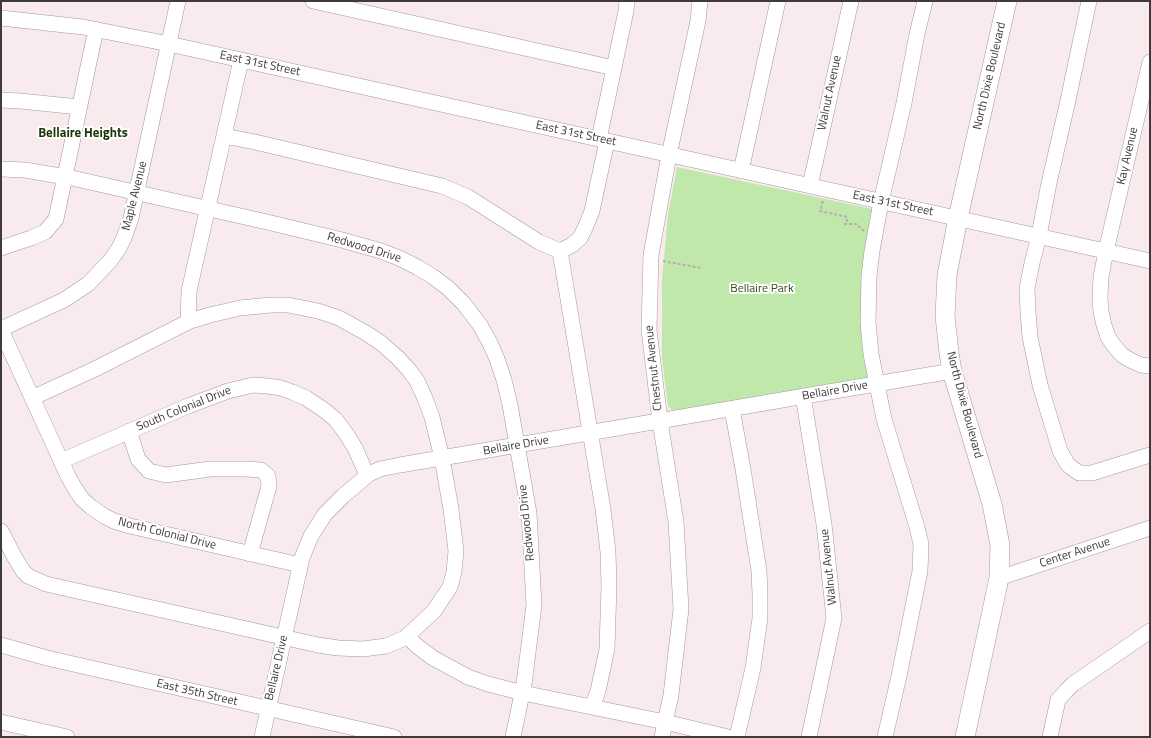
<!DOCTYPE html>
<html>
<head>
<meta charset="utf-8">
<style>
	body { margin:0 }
	#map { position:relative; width:1151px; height:738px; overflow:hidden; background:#f9ebed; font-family:"Titillium Web",sans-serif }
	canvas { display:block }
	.frame { position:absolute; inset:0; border:2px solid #3f3a3b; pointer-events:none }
</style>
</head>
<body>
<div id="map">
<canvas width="1151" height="738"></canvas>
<div class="frame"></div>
</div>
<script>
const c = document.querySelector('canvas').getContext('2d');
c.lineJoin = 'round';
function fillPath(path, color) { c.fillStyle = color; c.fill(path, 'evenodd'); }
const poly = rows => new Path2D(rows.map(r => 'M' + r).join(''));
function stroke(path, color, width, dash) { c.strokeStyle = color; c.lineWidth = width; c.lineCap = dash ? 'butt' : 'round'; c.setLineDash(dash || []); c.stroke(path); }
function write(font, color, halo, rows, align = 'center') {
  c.font = font + ' "Titillium Web",sans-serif'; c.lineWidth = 4; c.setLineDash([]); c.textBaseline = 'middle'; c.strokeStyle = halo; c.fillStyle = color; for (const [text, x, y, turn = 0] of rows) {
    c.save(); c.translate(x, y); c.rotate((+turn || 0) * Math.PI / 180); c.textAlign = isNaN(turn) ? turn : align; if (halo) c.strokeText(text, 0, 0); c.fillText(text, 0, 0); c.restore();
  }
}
fillPath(poly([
	[677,167,877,210,864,335,868,378,673,411,668,406,662,358,662,279,668,215]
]), '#c0e8ab');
const minor = poly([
	[313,1,614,68],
	[1089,1,1067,105,1049,183,1039,236,1032,263,1027,288,1028,312,1030,337,1040,385,1060,451,1068,465,1079,473,1092,473,1150,455],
	[1,18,83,27,169,44,1150,261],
	[1150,62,1106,251,1101,277,1100,298,1101,312,1104,325,1108,337,1115,347,1122,355,1130,360,1141,365,1150,366],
	[1,100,20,101,79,107],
	[224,136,255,142,442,186,468,197,539,242,560,251,572,245,580,238,585,228,592,211,607,141],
	[599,139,626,11,627,1],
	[1,169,25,170,72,178,267,222,342,240,381,251,399,258,417,267,432,276,448,288,464,304,480,325,490,343,497,359,504,380,510,405,529,513,534,605,524,684,513,737],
	[741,171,778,1],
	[810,186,851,1],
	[1,248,31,238,45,232,56,219,96,29],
	[560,251,603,509,608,552,609,585,607,649,598,691,592,707],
	[188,322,189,291,241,60],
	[1,329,64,300,88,284,110,261,119,248,124,238,131,218,178,1],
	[1,330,68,476,74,487,82,499,91,507,104,516,114,521,130,526,300,565],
	[803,396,824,524,834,618,809,737],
	[732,409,743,469,759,571,760,594,760,618,753,668,737,737],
	[129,431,138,459,149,471,166,475,210,469,245,469,261,470,268,476,269,486,250,554],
	[61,461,188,406,228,391,253,385,268,386,281,388,292,392,306,398,324,410,336,420,345,432,355,448,367,475],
	[1,531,14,556,23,571,28,576,46,584,318,645,338,648,363,649,386,646,405,638,434,611,450,587,454,572,456,551,451,509,442,458,432,417,424,396,417,381,409,370,398,358,381,343,366,333,339,318,318,311,288,305,271,305,240,308,210,315,190,321,95,369,32,398],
	[999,578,1150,528],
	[407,636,417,646,433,658,468,677,488,684,523,693,665,722,728,737],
	[1,645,47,658,394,737],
	[1,722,67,737],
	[262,737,302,558,311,536,325,514,343,496,369,474,380,469,400,465,952,371],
	[662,737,671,695,681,609,676,522,660,421,649,330,651,255,669,155,698,21,700,1],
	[885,737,899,676,920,571,921,544,917,527,884,419,871,354,868,322,869,276,872,251,881,202,904,103,917,34,925,1],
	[1050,737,1058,700,1067,690,1073,684,1150,631]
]);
const major = poly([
	[965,737,999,578,1000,545,992,504,952,371,949,353,945,316,947,275,958,218,1007,1]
]);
stroke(minor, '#a5989a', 16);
stroke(major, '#a5989a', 20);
stroke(poly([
	[823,201,820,211,847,217,847,224],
	[844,224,856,224,864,231],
	[663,261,701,268]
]), '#b8adaf', 2, [3, 2]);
stroke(minor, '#fff', 15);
stroke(major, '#fff', 19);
write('12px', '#3f3a3b', '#fff', [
	["East 31st Street",260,64,12],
	["North Dixie Boulevard",990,76,-77],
	["Walnut Avenue",830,93,-78],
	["East 31st Street",576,134,12],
	["Kay Avenue",1128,156,-77],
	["Maple Avenue",135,196,-76],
	["East 31st Street",893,204,12],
	["Redwood Drive",364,248,17],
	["Chestnut Avenue",654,368,-96],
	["Bellaire Drive",835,391,-10],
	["North Dixie Boulevard",964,405,75],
	["South Colonial Drive",184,409,-22],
	["Bellaire Drive",516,446,-10],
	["Redwood Drive",527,523,-96],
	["North Colonial Drive",167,534,14],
	["Center Avenue",1075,553,-18],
	["Walnut Avenue",829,567,-96],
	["Bellaire Drive",277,668,-77],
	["East 35th Street",197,693,13]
]);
write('12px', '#2d4d1a', '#fff', [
	["Bellaire Park",762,289]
]);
write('bold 13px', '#1b3706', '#fff', [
	["Bellaire Heights",83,134]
]);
</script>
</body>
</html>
